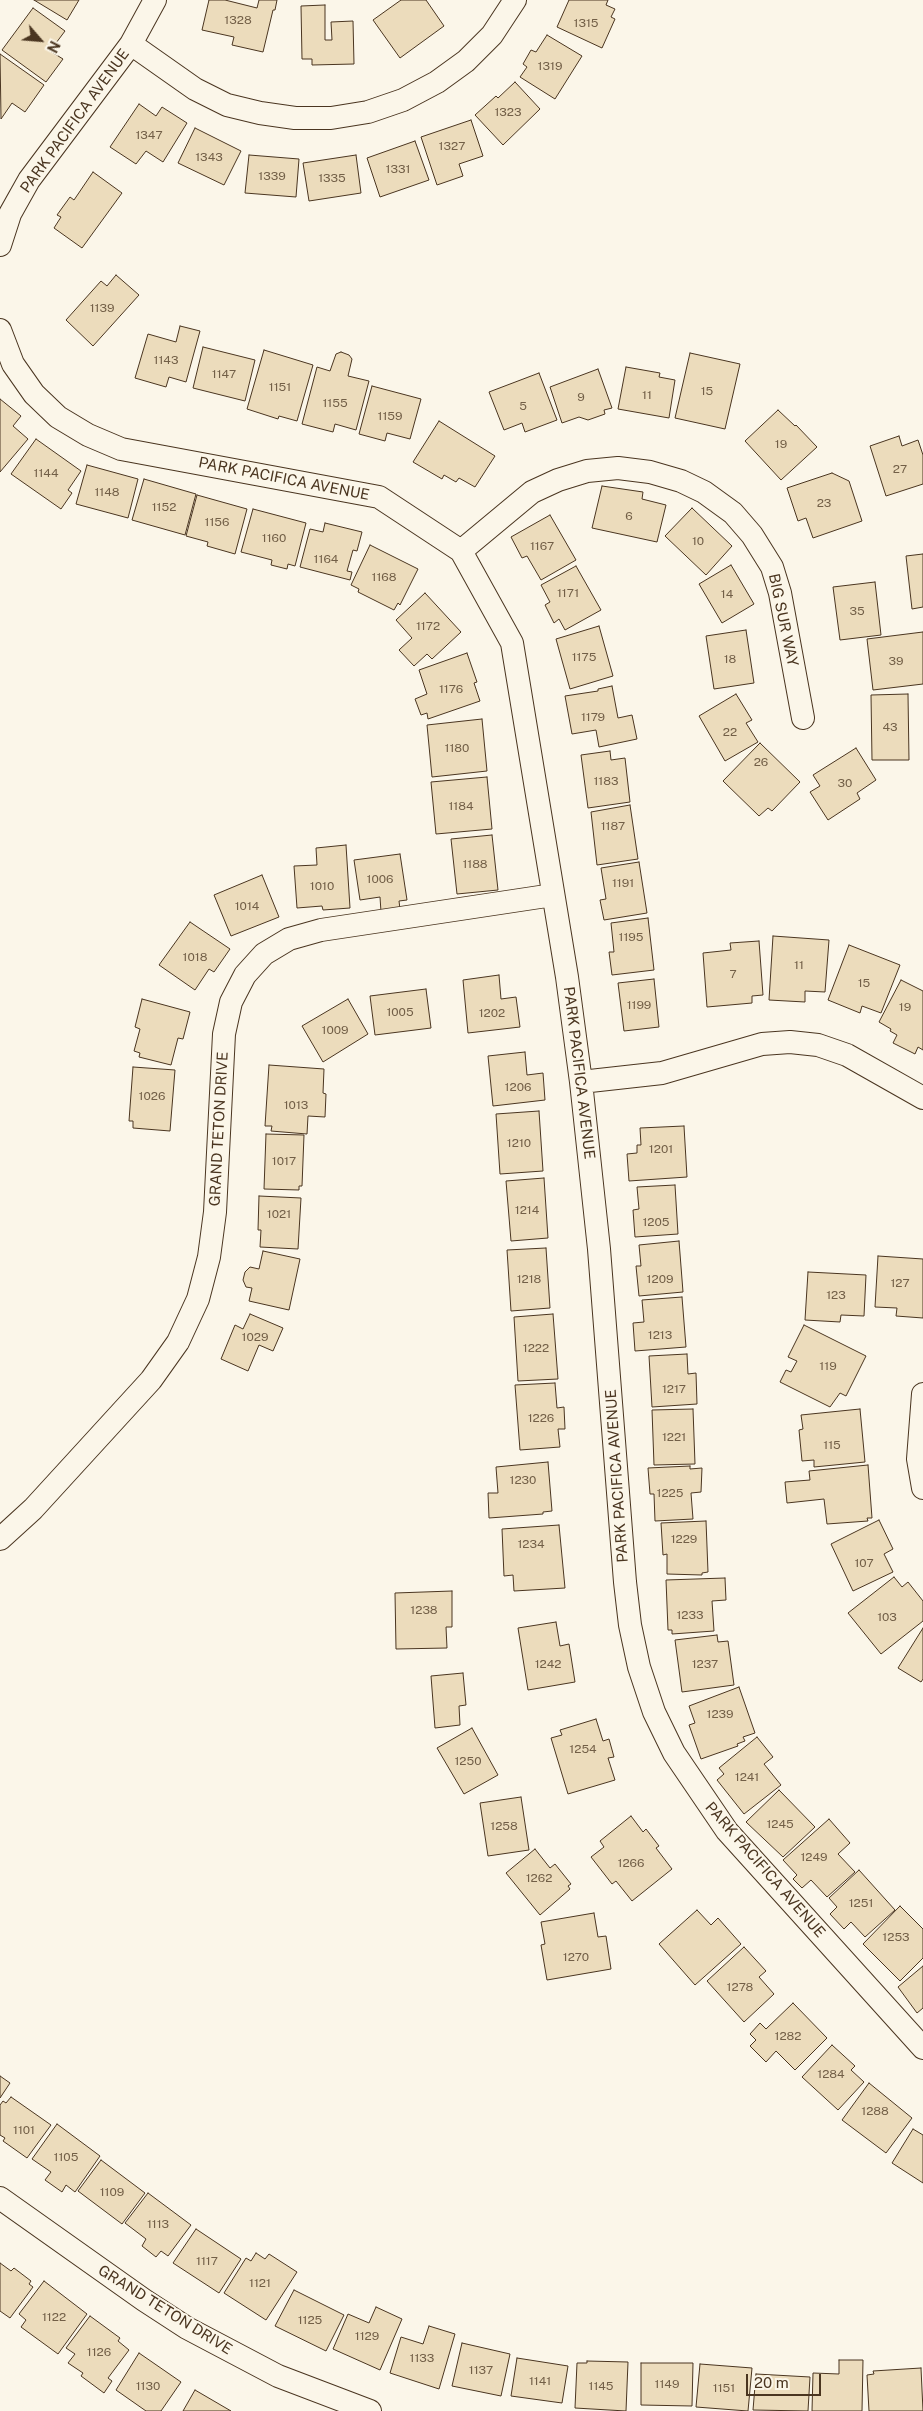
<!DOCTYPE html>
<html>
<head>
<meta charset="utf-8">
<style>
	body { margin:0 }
	#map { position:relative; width:923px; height:2411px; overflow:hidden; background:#fbf6e9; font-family:"Public Sans",sans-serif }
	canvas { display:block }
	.north { position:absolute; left:15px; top:15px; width:50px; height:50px; -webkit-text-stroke:4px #fbf6e9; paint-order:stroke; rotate:117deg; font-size:14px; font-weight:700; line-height:20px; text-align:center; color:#4a3520 }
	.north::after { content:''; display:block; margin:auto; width:18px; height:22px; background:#4a3520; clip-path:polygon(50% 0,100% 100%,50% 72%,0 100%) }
	.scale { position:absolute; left:746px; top:2374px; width:75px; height:22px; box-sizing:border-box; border:2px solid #4a3520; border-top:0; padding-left:6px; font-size:15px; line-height:18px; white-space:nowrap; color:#4a3520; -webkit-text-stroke:4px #fbf6e9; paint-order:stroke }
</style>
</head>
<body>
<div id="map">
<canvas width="923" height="2411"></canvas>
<div class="north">N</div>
<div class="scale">20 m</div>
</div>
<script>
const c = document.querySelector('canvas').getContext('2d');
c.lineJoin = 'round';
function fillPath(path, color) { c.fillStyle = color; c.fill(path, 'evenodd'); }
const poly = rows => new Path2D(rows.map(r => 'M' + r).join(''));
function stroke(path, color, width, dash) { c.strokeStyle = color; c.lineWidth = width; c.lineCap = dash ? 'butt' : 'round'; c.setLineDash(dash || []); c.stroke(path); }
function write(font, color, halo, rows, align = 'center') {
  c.font = font + ' "Public Sans",sans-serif'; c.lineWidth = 4; c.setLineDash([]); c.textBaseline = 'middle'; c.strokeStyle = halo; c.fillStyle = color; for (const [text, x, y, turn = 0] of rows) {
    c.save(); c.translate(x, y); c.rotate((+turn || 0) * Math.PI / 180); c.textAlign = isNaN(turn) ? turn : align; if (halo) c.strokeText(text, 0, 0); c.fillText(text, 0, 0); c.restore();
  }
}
const building = poly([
	[34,0,79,0,67,20,34,0],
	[209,0,225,0,257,8,259,0,277,0,275,10,273,10,263,52,232,45,234,37,202,30,209,0],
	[401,0,426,0,444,26,400,58,373,20,401,0],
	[569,0,608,0,606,5,615,9,611,17,615,19,602,48,557,27,569,0],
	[325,5,325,40,332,40,331,22,353,21,354,64,312,65,312,59,302,59,301,6,325,5],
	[33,8,65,31,50,51,63,59,46,82,2,50,33,8],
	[547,35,582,56,555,99,520,77,527,67,523,64,531,50,536,52,547,35],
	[0,54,44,85,25,112,12,103,1,119,0,54],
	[515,82,540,109,503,145,475,115,496,96,498,98,515,82],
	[139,104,156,116,162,107,187,123,163,162,146,151,136,164,110,147,139,104],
	[471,120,483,156,459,164,463,176,437,185,421,137,471,120],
	[195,128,241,151,224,185,178,163,195,128],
	[415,141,429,180,380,197,367,158,415,141],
	[249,155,299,159,296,197,245,193,249,155],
	[356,155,361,193,309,201,303,163,356,155],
	[93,172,122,193,82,248,54,228,61,217,57,215,70,197,74,200,93,172],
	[116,275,139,295,93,346,66,320,101,281,107,286,116,275],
	[180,326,200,331,186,382,169,377,166,387,135,378,148,334,176,342,180,326],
	[203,347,255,360,245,401,193,388,203,347],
	[264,350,313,365,297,421,279,416,278,419,247,409,264,350],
	[341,352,349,355,352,359,348,376,369,381,356,430,335,424,333,432,302,424,317,367,330,371,336,354,341,352],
	[690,353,740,364,725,429,675,418,690,353],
	[626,367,660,373,659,377,675,380,669,418,618,409,626,367],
	[598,369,612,408,604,410,605,414,588,420,579,417,562,423,550,387,598,369],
	[539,373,557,420,525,432,522,423,504,430,489,392,539,373],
	[372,386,421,399,410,439,387,433,385,441,359,434,372,386],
	[0,399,21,416,13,426,28,439,0,472,0,399],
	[778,410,795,426,796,425,817,447,781,480,745,441,778,410],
	[439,421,495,456,475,487,459,478,456,482,444,475,442,479,413,462,439,421],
	[899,436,902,446,918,440,923,455,923,484,886,496,870,446,899,436],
	[36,439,81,471,68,490,72,493,61,509,11,474,36,439],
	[87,465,138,479,128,518,76,504,87,465],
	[832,473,849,481,862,521,813,538,806,518,798,521,787,488,832,473],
	[144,479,196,494,185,535,132,520,144,479],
	[602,486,643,492,642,499,666,505,657,542,592,528,602,486],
	[197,495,247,509,235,554,207,546,208,542,186,536,197,495],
	[692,508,732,546,706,575,665,536,692,508],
	[253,509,306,523,295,566,288,564,287,569,271,565,272,560,241,552,253,509],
	[550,515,576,560,541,580,527,556,522,558,511,537,550,515],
	[325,523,362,532,357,551,353,550,347,571,352,572,350,580,300,567,310,529,323,532,325,523],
	[370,545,418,569,400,605,398,603,394,610,358,592,359,589,351,585,370,545],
	[923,554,923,607,912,609,906,556,923,554],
	[731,565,754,604,722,623,699,584,731,565],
	[576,566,601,610,565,630,559,619,554,623,545,605,550,602,541,585,576,566],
	[875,582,881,635,840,640,833,587,875,582],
	[425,593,461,632,432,659,427,654,414,666,399,650,412,638,396,620,425,593],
	[599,626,613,676,570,689,556,639,599,626],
	[746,630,754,683,714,689,706,636,746,630],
	[923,632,923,684,873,690,867,639,923,632],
	[467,653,477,682,474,683,480,701,428,719,427,713,421,715,415,699,427,694,419,670,467,653],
	[612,686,618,718,632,715,637,739,599,747,596,730,572,734,565,696,598,691,598,689,612,686],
	[736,694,752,720,746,723,758,742,725,761,699,716,736,694],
	[908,694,909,760,872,760,871,695,908,694],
	[482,719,487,771,432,777,427,725,482,719],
	[760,743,800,782,772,811,768,808,759,816,723,781,760,743],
	[856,748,876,780,857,793,860,799,828,820,810,792,820,786,813,775,856,748],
	[610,751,611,760,625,758,630,802,588,808,581,755,610,751],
	[487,777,492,829,436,834,431,782,487,777],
	[630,805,638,859,597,865,591,812,630,805],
	[492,835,498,890,457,894,451,839,492,835],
	[346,845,350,908,323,910,322,906,297,908,294,866,317,865,316,848,346,845],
	[400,854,407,900,399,901,400,909,381,912,380,897,360,900,354,860,400,854],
	[639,862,647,913,604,920,600,900,606,899,601,868,639,862],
	[262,875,279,917,231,936,214,895,262,875],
	[648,918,654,970,612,975,609,952,614,952,611,923,648,918],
	[190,922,230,949,214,972,209,969,195,990,159,965,190,922],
	[773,936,829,940,825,992,805,991,805,1002,769,1000,773,936],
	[759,941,763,995,752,996,752,1003,707,1007,703,953,731,950,730,943,759,941],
	[849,945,900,965,881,1013,862,1006,860,1013,828,1000,849,945],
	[499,975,501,999,516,997,520,1027,468,1033,463,980,499,975],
	[654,979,659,1027,624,1031,618,983,654,979],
	[901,980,923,991,923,1050,918,1047,915,1054,893,1043,897,1035,890,1031,891,1029,879,1022,901,980],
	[426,989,431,1028,375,1035,370,996,426,989],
	[142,999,190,1012,183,1039,178,1038,171,1065,139,1057,140,1053,134,1051,140,1029,135,1027,142,999],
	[348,999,368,1034,323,1062,302,1026,348,999],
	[525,1052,527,1075,543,1073,545,1100,493,1106,488,1056,525,1052],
	[269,1065,324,1069,323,1093,326,1094,325,1117,308,1116,307,1134,271,1131,272,1126,265,1126,269,1065],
	[133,1067,175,1070,170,1131,133,1128,133,1121,129,1121,133,1067],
	[539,1111,543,1171,500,1174,496,1114,539,1111],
	[684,1126,687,1177,629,1181,627,1154,637,1153,637,1145,641,1145,640,1128,684,1126],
	[266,1134,304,1135,302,1186,299,1186,299,1190,264,1189,266,1134],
	[544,1178,548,1238,511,1241,506,1181,544,1178],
	[675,1185,678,1234,635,1237,633,1210,639,1209,637,1187,675,1185],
	[259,1196,301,1198,298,1249,260,1247,261,1230,258,1230,259,1196],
	[679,1241,683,1292,639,1296,636,1266,641,1266,639,1245,679,1241],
	[546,1248,550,1308,511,1311,507,1250,546,1248],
	[263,1251,300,1259,289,1310,249,1301,252,1288,246,1287,243,1280,245,1272,250,1267,259,1269,263,1251],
	[878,1256,923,1259,923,1318,896,1316,897,1308,875,1307,878,1256],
	[808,1272,866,1275,864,1316,841,1315,840,1322,805,1320,808,1272],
	[682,1297,686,1347,635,1351,633,1323,644,1322,642,1300,682,1297],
	[250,1314,283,1328,273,1351,259,1345,248,1371,221,1359,235,1325,243,1329,250,1314],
	[553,1314,558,1379,518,1381,514,1317,553,1314],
	[804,1325,866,1356,846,1396,840,1393,830,1407,780,1382,786,1370,791,1372,797,1361,788,1357,804,1325],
	[687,1354,688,1374,696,1373,697,1404,652,1407,649,1356,687,1354],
	[555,1383,557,1408,564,1407,565,1429,558,1429,560,1447,520,1450,515,1385,555,1383],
	[693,1409,695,1464,654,1465,652,1410,693,1409],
	[860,1409,865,1462,814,1467,814,1460,802,1461,799,1430,803,1429,801,1415,860,1409],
	[548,1462,552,1511,543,1512,543,1514,489,1518,488,1493,498,1493,496,1467,548,1462],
	[868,1465,872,1518,867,1518,868,1521,827,1524,824,1499,787,1503,785,1482,810,1480,809,1471,868,1465],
	[690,1466,690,1469,702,1468,701,1492,691,1493,693,1519,655,1521,654,1494,650,1494,648,1468,690,1466],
	[879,1520,893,1549,884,1554,893,1572,853,1591,831,1544,879,1520],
	[706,1521,708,1572,702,1573,702,1575,667,1574,667,1554,663,1555,661,1523,706,1521],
	[559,1525,565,1588,514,1591,513,1575,504,1576,502,1529,559,1525],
	[894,1577,902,1587,908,1582,923,1601,923,1621,881,1654,848,1613,894,1577],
	[725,1578,726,1600,712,1601,714,1631,672,1634,672,1630,668,1630,666,1580,725,1578],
	[452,1591,452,1627,446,1627,447,1648,396,1649,395,1593,452,1591],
	[556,1622,560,1646,569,1644,575,1682,528,1690,518,1628,556,1622],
	[923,1628,923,1679,921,1682,898,1668,923,1628],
	[717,1635,718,1642,728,1641,734,1685,682,1692,675,1640,717,1635],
	[463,1673,466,1705,459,1706,460,1725,435,1728,431,1676,463,1673],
	[739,1687,755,1733,743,1737,745,1741,737,1744,738,1746,701,1759,689,1725,695,1723,689,1706,739,1687],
	[596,1719,603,1741,609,1739,614,1757,608,1758,615,1780,568,1794,551,1738,562,1735,560,1730,596,1719],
	[472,1728,498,1775,464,1794,437,1748,472,1728],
	[757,1737,773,1757,764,1764,781,1785,744,1814,717,1780,724,1774,719,1768,757,1737],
	[779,1790,815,1827,783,1857,746,1822,779,1790],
	[521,1797,529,1850,488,1856,480,1803,521,1797],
	[631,1816,643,1832,646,1829,659,1846,656,1848,672,1869,632,1901,616,1881,612,1884,591,1857,604,1847,600,1841,631,1816],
	[829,1819,850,1843,838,1854,855,1872,827,1897,811,1880,802,1888,793,1879,797,1875,783,1860,829,1819],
	[535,1849,550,1868,555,1864,571,1884,568,1886,570,1889,540,1915,506,1873,535,1849],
	[859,1870,895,1910,865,1937,851,1922,844,1929,830,1914,837,1907,829,1898,859,1870],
	[900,1906,923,1929,923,1958,900,1981,863,1944,900,1906],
	[697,1910,711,1925,718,1918,741,1944,695,1985,659,1944,697,1910],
	[594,1913,598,1937,606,1936,611,1969,547,1980,541,1945,545,1944,541,1922,594,1913],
	[744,1947,766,1971,759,1977,774,1994,744,2022,707,1981,744,1947],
	[923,1966,923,2008,917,2013,898,1987,923,1966],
	[793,2003,827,2038,795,2070,776,2051,766,2062,750,2046,756,2040,750,2034,760,2023,766,2029,793,2003],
	[832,2045,855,2066,851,2070,864,2082,838,2110,802,2077,832,2045],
	[0,2076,10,2083,0,2098,0,2076],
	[869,2083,912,2118,886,2153,842,2120,869,2083],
	[11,2097,51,2125,27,2158,3,2141,5,2138,0,2135,0,2105,3,2101,6,2103,11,2097],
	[57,2124,100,2156,75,2192,66,2185,62,2192,45,2180,51,2172,32,2159,57,2124],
	[913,2129,923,2135,923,2183,892,2163,913,2129],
	[101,2160,145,2193,122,2224,78,2191,101,2160],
	[148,2193,191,2225,168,2256,161,2251,156,2257,142,2246,146,2239,125,2223,148,2193],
	[196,2229,241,2259,219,2293,173,2263,196,2229],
	[256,2253,265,2259,269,2254,297,2272,266,2320,224,2293,246,2258,251,2261,256,2253],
	[0,2263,11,2271,14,2268,31,2281,29,2284,33,2287,10,2318,0,2311,0,2263],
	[44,2281,87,2314,58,2354,21,2327,26,2320,19,2314,44,2281],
	[294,2290,344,2315,326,2351,275,2326,294,2290],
	[376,2307,402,2319,380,2370,333,2349,348,2314,369,2323,376,2307],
	[90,2316,120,2338,118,2341,129,2350,108,2378,112,2381,104,2393,81,2376,83,2373,68,2363,75,2354,66,2348,90,2316],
	[429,2326,455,2334,439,2389,390,2373,401,2337,423,2344,429,2326],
	[462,2343,510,2354,501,2396,452,2386,462,2343],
	[139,2353,181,2382,161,2411,146,2411,116,2390,139,2353],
	[517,2358,568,2366,562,2403,511,2396,517,2358],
	[839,2360,863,2360,862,2411,812,2411,813,2373,839,2374,839,2360],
	[587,2361,628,2362,626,2411,575,2408,577,2363,587,2363,587,2361],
	[641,2363,693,2363,692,2406,641,2405,641,2363],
	[700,2364,752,2368,748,2411,696,2407,700,2364],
	[921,2368,923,2411,869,2411,867,2375,874,2374,873,2371,921,2368],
	[756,2374,810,2377,808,2411,753,2410,756,2374],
	[195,2390,231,2411,183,2411,195,2390]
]);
fillPath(building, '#ecdcbc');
stroke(building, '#4a3520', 1);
const minor = poly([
	[131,44,195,89,227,105,260,113,295,118,331,118,368,112,403,100,437,82,466,61,492,35,515,0],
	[0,245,10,214,29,180,131,44,155,0],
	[0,330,13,364,34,394,58,417,88,435,121,449,379,497,461,551,512,643,567,977,581,1082,599,1249,625,1582,630,1625,639,1667,654,1712,674,1753,727,1831,923,2048],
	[461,551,532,492,558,480,587,471,618,468,650,472,681,481,704,492,733,513,752,535,772,567,780,593,803,718],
	[581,1082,662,1073,762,1044,790,1042,818,1045,847,1055,923,1098],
	[923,1394,918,1459,923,1488],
	[0,1539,33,1509,151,1380,178,1342,198,1299,209,1257,215,1212,224,1034,231,1002,245,975,264,954,289,939,321,930,553,895],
	[0,2198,144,2300,187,2328,278,2376,370,2411]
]);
stroke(minor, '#4a3520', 24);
stroke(minor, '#fbf6e9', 22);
write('12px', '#725f47', null, [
	["1328",238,20],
	["1315",586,23],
	["1319",550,66],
	["1323",508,112],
	["1347",149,135],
	["1327",452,146],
	["1343",209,157],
	["1331",398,169],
	["1339",272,176],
	["1335",332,178],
	["1139",102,308],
	["1143",166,360],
	["1147",224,374],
	["1151",280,387],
	["15",707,391],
	["11",647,395],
	["9",581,397],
	["1155",335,403],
	["5",523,406],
	["1159",390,416],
	["19",781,444],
	["27",900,469],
	["1144",46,473],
	["1148",107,492],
	["23",824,503],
	["1152",164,507],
	["6",629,516],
	["1156",217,522],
	["1160",274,538],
	["10",698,541],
	["1167",542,546],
	["1164",326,559],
	["1168",384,577],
	["1171",568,593],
	["14",727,594],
	["35",857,611],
	["1172",428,626],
	["1175",584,657],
	["18",730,659],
	["39",896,661],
	["1176",451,689],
	["1179",593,717],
	["43",890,727],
	["22",730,732],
	["1180",457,748],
	["26",761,762],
	["1183",606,781],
	["30",845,783],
	["1184",461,806],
	["1187",613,826],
	["1188",475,864],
	["1006",380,879],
	["1191",623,883],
	["1010",322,886],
	["1014",247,906],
	["1195",631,937],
	["1018",195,957],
	["11",799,965],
	["7",733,974],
	["15",864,983],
	["1199",639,1005],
	["19",905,1007],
	["1005",400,1012],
	["1202",492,1013],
	["1009",335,1030],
	["1206",518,1087],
	["1026",152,1096],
	["1013",296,1105],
	["1210",519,1143],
	["1201",661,1149],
	["1017",284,1161],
	["1214",527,1210],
	["1021",279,1214],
	["1205",656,1222],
	["1218",529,1279],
	["1209",660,1279],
	["127",900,1283],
	["123",836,1295],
	["1213",660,1335],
	["1029",255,1337],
	["1222",536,1348],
	["119",828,1366],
	["1217",674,1389],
	["1226",541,1418],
	["1221",674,1437],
	["115",832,1445],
	["1230",523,1480],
	["1225",670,1493],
	["1229",684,1539],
	["1234",531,1544],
	["107",864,1563],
	["1238",424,1610],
	["1233",690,1615],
	["103",887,1617],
	["1242",548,1664],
	["1237",705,1664],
	["1239",720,1714],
	["1254",583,1749],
	["1250",468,1761],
	["1241",747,1777],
	["1245",780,1824],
	["1258",504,1826],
	["1249",814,1857],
	["1266",631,1863],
	["1262",539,1878],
	["1251",861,1903],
	["1253",896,1937],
	["1270",576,1957],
	["1278",740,1987],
	["1282",788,2036],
	["1284",831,2074],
	["1288",875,2111],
	["1101",24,2130],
	["1105",66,2157],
	["1109",112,2192],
	["1113",158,2224],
	["1117",207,2261],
	["1121",260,2283],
	["1122",54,2317],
	["1125",310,2320],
	["1129",367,2336],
	["1126",99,2352],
	["1133",422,2358],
	["1137",481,2370],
	["1141",540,2381],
	["1149",667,2384],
	["1130",148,2386],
	["1145",601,2386],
	["1151",724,2388]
]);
write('15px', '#4a3520', '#fbf6e9', [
	["PARK PACIFICA AVENUE",75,121,-54],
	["PARK PACIFICA AVENUE",284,479,11],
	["BIG SUR WAY",783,620,78],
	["PARK PACIFICA AVENUE",579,1073,83],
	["GRAND TETON DRIVE",219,1129,-87],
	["PARK PACIFICA AVENUE",617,1476,-94],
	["PARK PACIFICA AVENUE",765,1870,49],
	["GRAND TETON DRIVE",165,2310,32]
]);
</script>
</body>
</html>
